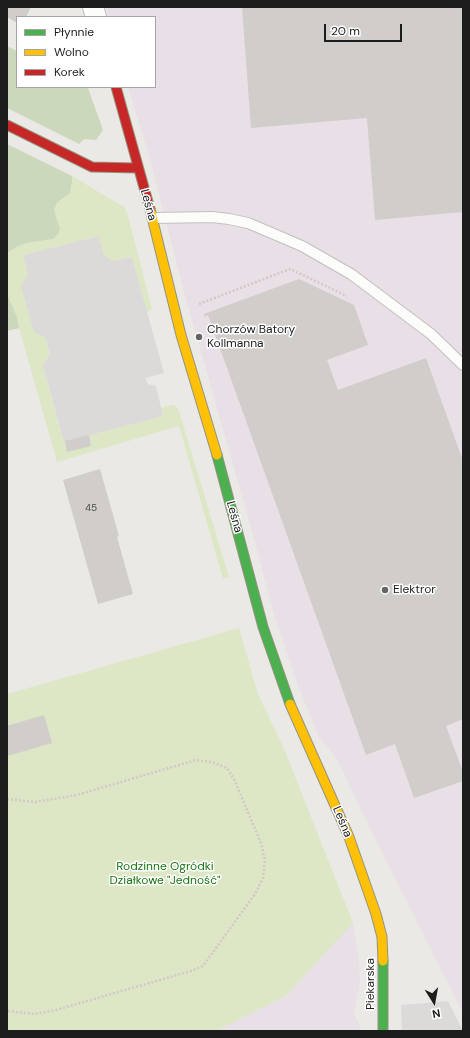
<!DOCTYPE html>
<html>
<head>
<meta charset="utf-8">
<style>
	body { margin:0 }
	#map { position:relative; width:470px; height:1038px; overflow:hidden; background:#ebe9e6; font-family:"DM Sans",sans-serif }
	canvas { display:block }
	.frame { position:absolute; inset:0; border:8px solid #1d1d1d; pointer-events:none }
	.legend { position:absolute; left:16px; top:16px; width:140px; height:72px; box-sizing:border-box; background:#fff; border:1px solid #a5a5a5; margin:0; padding:5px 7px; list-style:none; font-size:12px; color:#1d1d1d }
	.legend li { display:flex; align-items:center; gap:8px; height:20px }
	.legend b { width:20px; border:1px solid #a5a5a5 }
	.north { position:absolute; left:414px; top:982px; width:40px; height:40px; -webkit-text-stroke:3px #fff; paint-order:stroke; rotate:169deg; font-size:11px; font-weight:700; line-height:16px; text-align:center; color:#1d1d1d }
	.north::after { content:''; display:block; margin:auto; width:14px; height:18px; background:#1d1d1d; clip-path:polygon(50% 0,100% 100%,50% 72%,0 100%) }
	.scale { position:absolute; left:324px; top:24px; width:78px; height:18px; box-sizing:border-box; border:2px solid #1d1d1d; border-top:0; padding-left:5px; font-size:12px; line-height:14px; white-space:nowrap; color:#1d1d1d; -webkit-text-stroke:3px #fff; paint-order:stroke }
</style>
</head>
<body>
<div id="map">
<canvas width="470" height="1038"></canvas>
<div class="frame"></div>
<ul class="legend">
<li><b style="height:5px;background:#4caf50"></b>Płynnie</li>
<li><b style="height:5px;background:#ffc107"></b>Wolno</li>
<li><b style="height:5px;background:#c62828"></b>Korek</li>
</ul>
<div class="north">N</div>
<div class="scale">20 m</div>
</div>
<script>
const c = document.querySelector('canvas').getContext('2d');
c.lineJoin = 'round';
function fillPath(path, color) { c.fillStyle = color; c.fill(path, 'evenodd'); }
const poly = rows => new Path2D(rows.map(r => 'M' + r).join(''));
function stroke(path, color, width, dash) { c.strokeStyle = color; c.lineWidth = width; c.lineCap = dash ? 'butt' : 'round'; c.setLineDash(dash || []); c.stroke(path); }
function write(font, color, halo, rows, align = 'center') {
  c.font = font + ' "DM Sans",sans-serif'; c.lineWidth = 3; c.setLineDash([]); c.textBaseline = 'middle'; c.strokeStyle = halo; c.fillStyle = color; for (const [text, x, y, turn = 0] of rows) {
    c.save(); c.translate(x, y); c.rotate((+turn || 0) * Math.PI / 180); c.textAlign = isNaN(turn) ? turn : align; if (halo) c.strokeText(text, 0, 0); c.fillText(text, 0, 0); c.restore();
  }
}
fillPath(poly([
	[106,7,463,7,463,1013,374,837,337,759,319,737,299,688,275,618,248,517,184,292,150,159,128,87,155,87,155,17,108,17],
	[353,923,359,958,360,983,354,1013,360,1026,360,1031,216,1031,286,996]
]), '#e9dfe6');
fillPath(poly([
	[72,176,124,207,127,212,152,309,147,312,132,257,113,261,104,255,99,236,23,255,50,355,43,365,64,442,163,416,161,408,170,405,174,405,178,408,229,577,223,579,179,426,57,462,19,328,17,317,8,296,7,289,7,253,18,246,27,243,53,239,60,229,54,210,57,203,65,198,72,187],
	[239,628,258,694,285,751,353,923,286,996,216,1031,7,1031,7,694]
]), '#dde7c6');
fillPath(poly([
	[7,46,17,51,17,87,88,88,103,130,96,140,84,139,79,144,7,108],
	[7,144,72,176,72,182,70,193,57,203,54,210,60,229,58,234,53,239,27,243,18,246,7,253],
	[7,289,8,296,17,317,19,328,7,331]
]), '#cbd8bc');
fillPath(poly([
	[99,236,104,255,113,261,132,257,164,373,145,378,148,384,156,386,163,416,64,442,43,365,50,354,45,337,34,332,21,286,28,275,23,255],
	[448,1001,463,1031,402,1031,401,1005]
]), '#dbdad9');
fillPath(poly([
	[7,7,31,7,26,17,17,17,17,23,7,17],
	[242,7,463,7,463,212,375,220,367,118,251,128],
	[299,279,354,305,368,345,327,360,338,390,426,358,463,461,463,719,446,726,463,772,463,781,414,798,395,744,366,755,208,315,205,317,204,314],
	[89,435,91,446,67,452,65,441],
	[100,469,119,536,117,537,133,594,98,604,63,480],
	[44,715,52,743,7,756,7,726]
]), '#d0cdcb');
const lane = poly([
	[152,218,212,217,229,219,248,223,302,246,351,274,431,334,463,365]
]);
const street = poly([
	[93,7,96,17]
]);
const fast = poly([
	[217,455,263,627,290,704],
	[383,961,383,1031]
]);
const slow = poly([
	[150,209,181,335,217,455],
	[290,704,349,837,376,914,382,937,383,961]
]);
const jam = poly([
	[116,87,150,209],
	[7,125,92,167,138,168]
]);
stroke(lane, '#c1c0be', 12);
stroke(street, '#c1c0be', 22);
stroke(fast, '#95937f', 11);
stroke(slow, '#95937f', 11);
stroke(jam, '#95937f', 11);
stroke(poly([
	[199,304,290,269,347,296],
	[7,799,35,802,77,795,196,760,212,762,227,768,234,779,261,843,265,861,263,878,255,894,203,966,191,971,56,1010,34,1014,7,1011]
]), '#d5c7c7', 2.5, [2, 2]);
stroke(lane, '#fcfcfb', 10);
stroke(street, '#fcfcfb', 20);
stroke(fast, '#4caf50', 9);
stroke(slow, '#ffc107', 9);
stroke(jam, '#c62828', 9);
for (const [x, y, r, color] of [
	[199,337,4,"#656463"],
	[385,590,4,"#656463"]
]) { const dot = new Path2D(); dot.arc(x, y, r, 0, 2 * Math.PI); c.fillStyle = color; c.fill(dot); stroke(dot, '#fff', 1.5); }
write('10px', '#4a4948', null, [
	["45",91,508]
]);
write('12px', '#1d1d1d', '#fff', [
	["Leśna",148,205,75],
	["Leśna",234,517,75],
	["Leśna",342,822,67],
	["Piekarska",371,984,-90]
]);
write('12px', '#1d1d1d', '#fff', [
	["Chorzów Batory",207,330],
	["Kollmanna",207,344],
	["Elektror",393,590]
], 'left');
write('12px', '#177511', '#fff', [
	["Rodzinne Ogródki",165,867],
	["Działkowe \"Jedność\"",165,881]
]);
</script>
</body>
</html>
